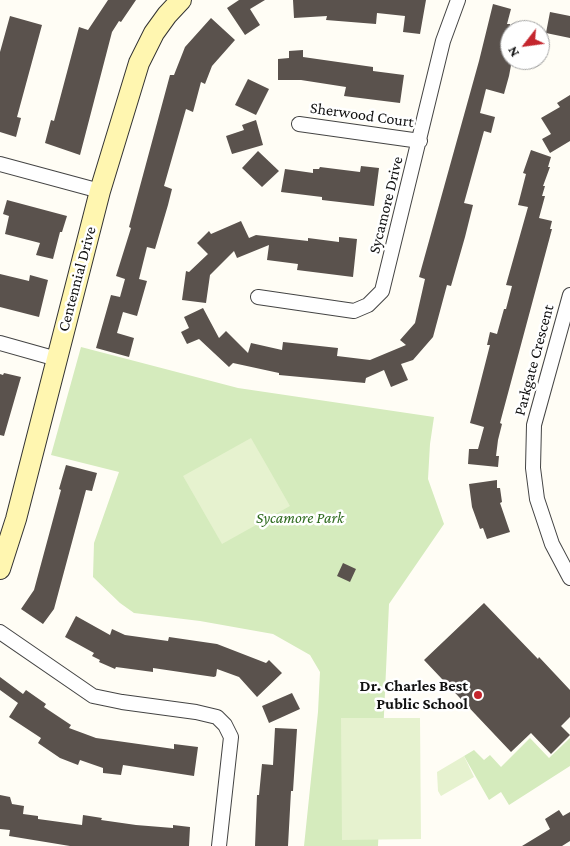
<!DOCTYPE html>
<html>
<head>
<meta charset="utf-8">
<style>
	body { margin:0 }
	#map { position:relative; width:570px; height:846px; overflow:hidden; background:#fffdf5; font-family:"Crimson Pro",serif }
	canvas { display:block }
	.north { position:absolute; left:500px; top:20px; width:50px; height:50px; box-sizing:border-box; background:#fff; border:1px solid #a0a0a0; border-radius:50%; rotate:240deg; font-size:14px; font-weight:700; line-height:20px; text-align:center; color:#111 }
	.north::after { content:''; display:block; margin:auto; width:18px; height:22px; background:#c4262e; clip-path:polygon(50% 0,100% 100%,50% 72%,0 100%) }
</style>
</head>
<body>
<div id="map">
<canvas width="570" height="846"></canvas>
<div class="north">N</div>
</div>
<script>
const c = document.querySelector('canvas').getContext('2d');
c.lineJoin = 'round';
function fillPath(path, color) { c.fillStyle = color; c.fill(path, 'evenodd'); }
const poly = rows => new Path2D(rows.map(r => 'M' + r).join(''));
function stroke(path, color, width, dash) { c.strokeStyle = color; c.lineWidth = width; c.lineCap = dash ? 'butt' : 'round'; c.setLineDash(dash || []); c.stroke(path); }
function write(font, color, halo, rows, align = 'center') {
  c.font = font + ' "Crimson Pro",serif'; c.lineWidth = 5; c.setLineDash([]); c.textBaseline = 'middle'; c.strokeStyle = halo; c.fillStyle = color; for (const [text, x, y, turn = 0] of rows) {
    c.save(); c.translate(x, y); c.rotate((+turn || 0) * Math.PI / 180); c.textAlign = isNaN(turn) ? turn : align; if (halo) c.strokeText(text, 0, 0); c.fillText(text, 0, 0); c.restore();
  }
}
fillPath(poly([
	[81,347,238,388,434,417,430,444,428,479,444,524,389,604,378,846,304,846,318,712,320,672,310,655,273,634,200,621,134,613,120,603,93,577,94,543,119,472,51,455],
	[530,738,549,758,570,738,570,766,509,805,501,792,489,800,464,756,474,750,484,760,490,755,501,767]
]), '#d5ebbd');
fillPath(poly([
	[251,438,290,506,222,544,183,476],
	[341,718,420,718,421,839,342,840],
	[464,756,474,777,441,796,438,791,437,772]
]), '#e6f2cf');
fillPath(poly([
	[108,0,136,0,121,22,119,21,112,32,80,155,45,143,51,120,54,121,79,27,88,30],
	[239,0,265,0,250,9,260,25,245,35,227,8],
	[293,0,426,0,420,34,403,32,405,16,377,13,376,24,326,20,327,16,294,18],
	[493,4,511,9,507,24,510,24,510,60,512,60,509,76,504,94,486,89,480,113,495,117,491,133,484,131,464,203,473,205,465,237,451,286,447,285,433,337,413,360,401,364,408,380,391,387,384,370,366,378,365,383,279,375,279,373,233,363,229,367,199,339,187,344,181,332,189,328,184,317,203,308,219,338,226,331,248,353,251,343,282,350,283,342,338,348,337,356,370,360,406,345,400,340,415,323,425,279,419,277,479,61],
	[550,12,570,16,570,38,546,33],
	[10,16,42,25,17,117,21,118,16,137,0,132,0,52],
	[211,18,235,40,212,66,205,84,201,82,193,112,186,109,164,186,172,189,168,205,155,249,147,247,139,279,147,281,137,316,123,312,117,333,134,338,129,357,96,348,111,295,120,297,125,279,116,276,131,228,129,227,170,75,174,75,185,47],
	[303,50,303,57,373,67,373,71,404,75,400,103,344,96,346,87,301,80,278,80,278,59,289,58,289,51],
	[248,79,269,89,256,115,235,105],
	[570,95,570,141,550,153,542,139,551,134,541,118,560,107,557,103],
	[256,120,263,145,232,154,226,136,244,130,242,125],
	[531,150,551,157,548,167,550,167,543,186,545,186,542,196,545,196,539,218,552,221,550,229,552,229,500,423,502,424,498,440,496,456,499,456,498,467,468,464,469,449,478,449,484,427,470,423,490,345,487,345,490,332,497,334,504,309,506,309,512,286,506,285,528,207,518,205,526,174,523,173],
	[258,151,279,171,262,187,242,168],
	[361,166,379,168,374,206,322,200,322,197,281,192,285,169,313,173,313,169,319,169,320,167,360,172],
	[7,200,67,216,62,232,60,232,53,259,36,255,40,243,5,234,9,216,3,214],
	[241,221,249,238,256,235,308,241,308,238,339,242,339,237,357,239,353,277,297,270,298,264,267,260,269,245,237,258,234,251,210,275,206,303,182,300,186,271,189,272,208,254,197,243,209,231,211,234],
	[0,274,29,281,30,275,48,280,39,317,0,307],
	[4,373,21,377,4,436,0,435,0,374,3,375],
	[66,465,97,473,92,491,86,490,54,609,43,624,21,609,34,590,61,490,59,489],
	[497,480,497,488,500,488,502,502,500,503,510,532,487,539,483,528,480,529,472,507,469,484],
	[343,563,356,569,350,582,337,576],
	[484,603,538,659,539,657,570,690,570,717,561,726,570,735,551,754,531,733,511,752,424,660],
	[76,616,110,635,112,629,125,635,168,641,169,637,217,644,266,663,269,660,282,673,257,697,239,677,217,669,216,676,214,677,153,668,153,672,116,667,115,669,99,662,100,660,92,656,94,653,65,637],
	[0,677,23,694,26,690,46,704,44,707,71,725,69,728,96,738,174,749,174,744,198,747,194,776,123,765,121,775,103,773,103,768,80,760,78,765,60,758,38,743,41,738,9,717,18,703,0,690],
	[292,693,300,709,269,723,262,706],
	[275,728,297,729,293,791,291,791,288,846,255,846,257,795,259,795,262,764,273,765],
	[0,795,10,797,12,804,24,806,23,814,38,816,38,819,82,825,83,815,102,818,101,820,136,825,173,828,173,825,190,827,189,846,70,846,9,836,10,830,0,829],
	[559,810,563,816,570,812,570,841,562,846,522,846,550,829,545,819]
]), '#5a524d');
const street = poly([
	[299,124,420,141],
	[0,164,100,191],
	[570,295,534,425,533,468,537,499,552,544,570,578],
	[258,297,354,311,368,305,382,291,443,41,458,0],
	[0,343,57,359],
	[0,632,93,696,122,702,196,712,217,717,225,725,231,737,219,846]
]);
const secondary = poly([
	[0,569,16,519,100,191,139,63,154,33,167,15,181,0]
]);
stroke(street, '#444', 16);
stroke(secondary, '#333', 22);
stroke(street, '#fff', 14);
stroke(secondary, '#fff6b0', 20);
for (const [x, y, r, color] of [
	[478,695,5,"#c4262e"]
]) { const dot = new Path2D(); dot.arc(x, y, r, 0, 2 * Math.PI); c.fillStyle = color; c.fill(dot); stroke(dot, '#fff', 2); }
write('16px', '#111', '#fff', [
	["Sherwood Court",362,115,8],
	["Sycamore Drive",386,205,-76],
	["Centennial Drive",77,279,-75],
	["Parkgate Crescent",534,360,-75]
]);
write('italic 16px', '#2f6b1f', '#fff', [
	["Sycamore Park",300,518]
]);
write('bold 16px', '#111', '#fff', [
	["Dr. Charles Best",468,686],
	["Public School",468,704]
], 'right');
</script>
</body>
</html>
